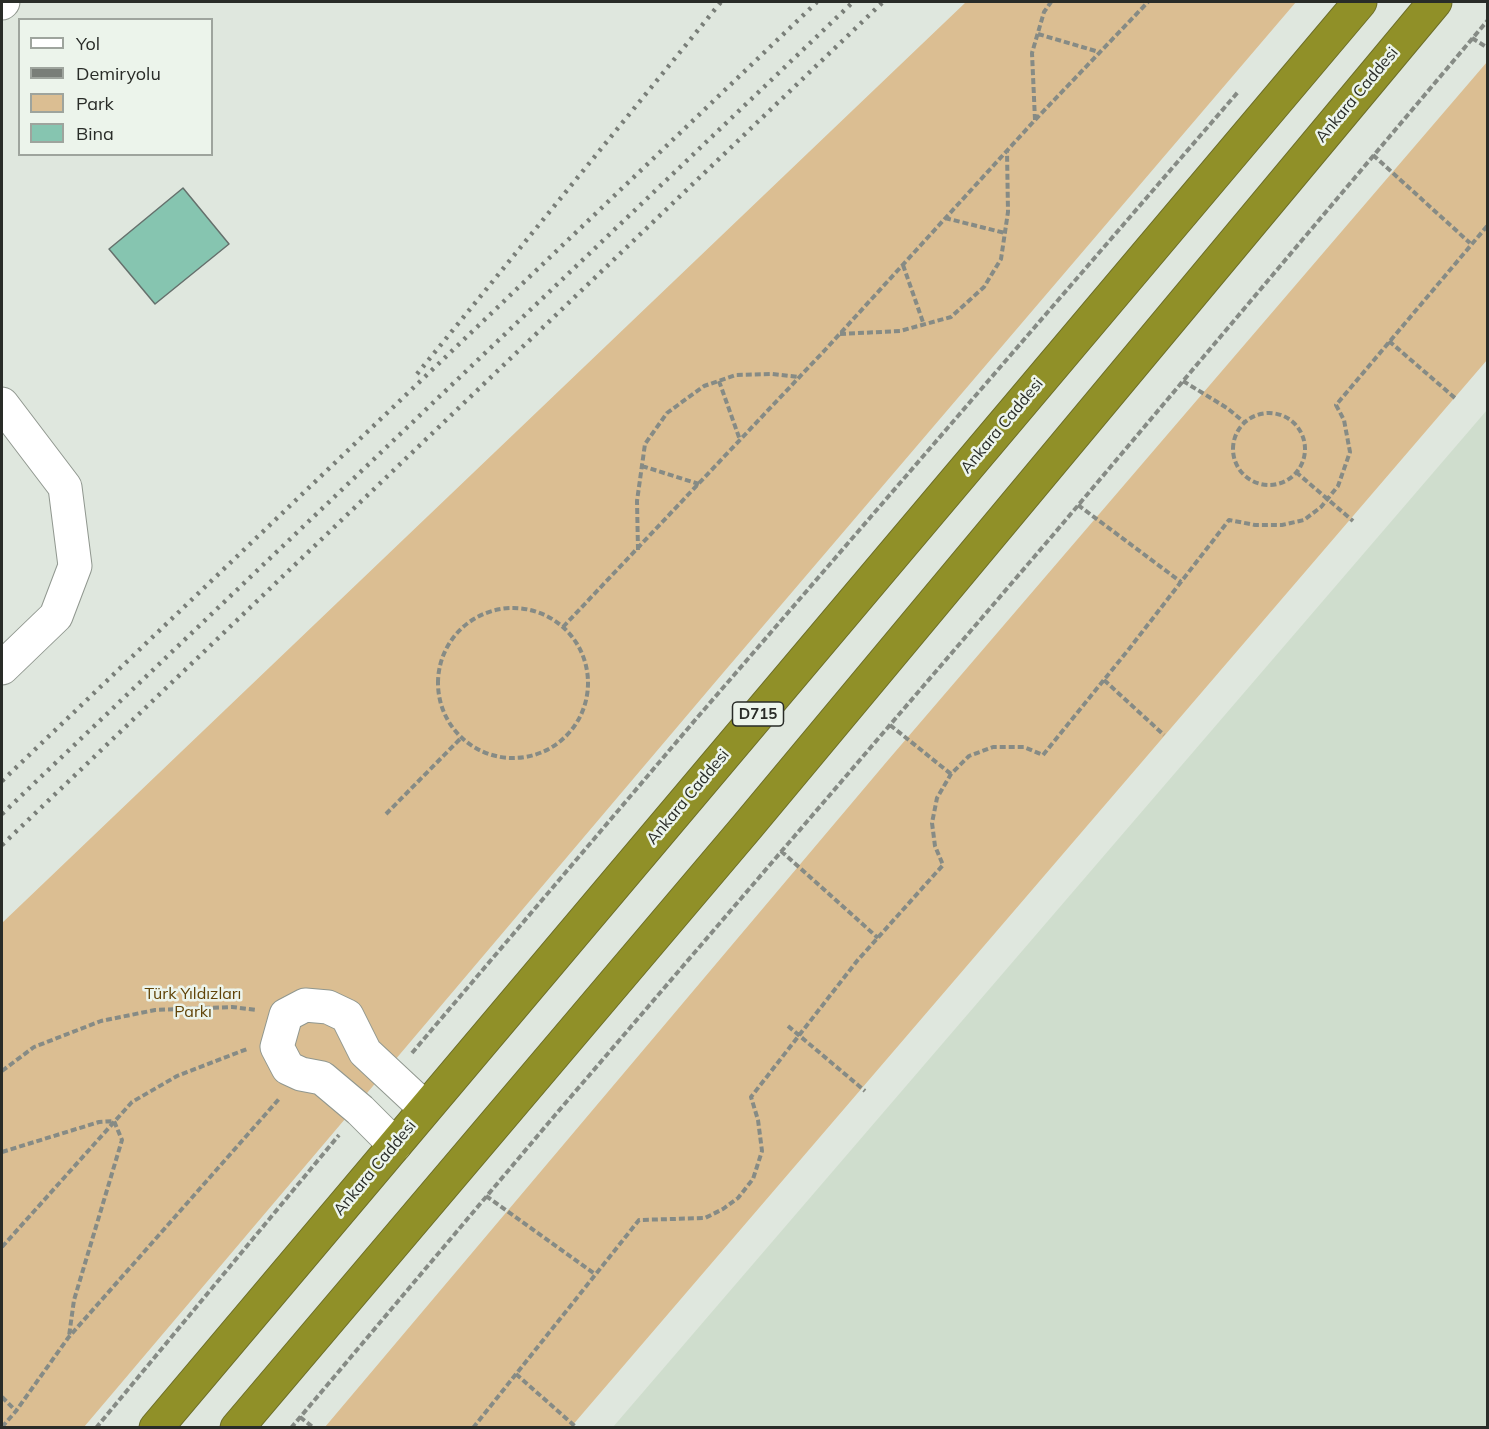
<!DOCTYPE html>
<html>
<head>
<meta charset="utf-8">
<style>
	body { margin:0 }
	#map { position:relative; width:1489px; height:1429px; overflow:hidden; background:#dfe7de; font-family:Mulish,sans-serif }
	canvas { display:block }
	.frame { position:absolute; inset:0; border:3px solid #292c28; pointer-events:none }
	.legend { position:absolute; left:18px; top:18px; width:195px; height:138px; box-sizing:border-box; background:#ecf4eb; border:2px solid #9ea49d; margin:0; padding:8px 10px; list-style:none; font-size:18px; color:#292c28 }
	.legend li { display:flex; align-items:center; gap:12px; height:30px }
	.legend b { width:30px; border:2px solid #9ea49d }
</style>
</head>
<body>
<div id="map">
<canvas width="1489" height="1429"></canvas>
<div class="frame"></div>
<ul class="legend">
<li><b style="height:8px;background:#fff"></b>Yol</li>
<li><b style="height:8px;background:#797e78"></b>Demiryolu</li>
<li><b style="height:16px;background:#dbbe92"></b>Park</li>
<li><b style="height:16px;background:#86c5b0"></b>Bina</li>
</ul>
</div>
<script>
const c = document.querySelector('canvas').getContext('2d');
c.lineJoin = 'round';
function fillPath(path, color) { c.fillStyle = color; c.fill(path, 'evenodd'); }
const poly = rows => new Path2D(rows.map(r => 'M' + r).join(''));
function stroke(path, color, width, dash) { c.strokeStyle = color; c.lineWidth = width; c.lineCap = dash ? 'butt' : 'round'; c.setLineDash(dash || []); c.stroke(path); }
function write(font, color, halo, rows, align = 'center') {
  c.font = font + ' Mulish,sans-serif'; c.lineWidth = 5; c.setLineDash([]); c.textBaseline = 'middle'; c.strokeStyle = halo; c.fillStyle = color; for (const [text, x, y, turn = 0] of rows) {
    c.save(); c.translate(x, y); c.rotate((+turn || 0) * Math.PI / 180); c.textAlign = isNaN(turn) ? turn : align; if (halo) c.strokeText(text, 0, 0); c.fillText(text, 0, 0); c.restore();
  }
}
fillPath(poly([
	[1487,410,1487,1427,613,1427]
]), '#cfddcd');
fillPath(poly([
	[966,2,1296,2,717,680,84,1427,2,1428,2,923],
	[1487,62,1487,360,571,1427,325,1427,889,759]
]), '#dbbe92');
const building = poly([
	[183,188,229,244,155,304,109,249,183,188]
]);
fillPath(building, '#86c5b0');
stroke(building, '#65706c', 1.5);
const minor = poly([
	[2,3,3,2],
	[2,404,65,487,75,566,56,616,2,668],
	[395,1145,360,1110,322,1078,301,1074,288,1068,277,1047,286,1015,305,1005,328,1007,347,1016,365,1052,425,1108]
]);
const highway = poly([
	[156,1428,1360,2],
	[237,1428,746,828,1435,2]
]);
stroke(minor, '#90978f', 35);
stroke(highway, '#6c6d28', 35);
stroke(poly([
	[1038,34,1099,52],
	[1472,38,1488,48],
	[1035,120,1032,53,1044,12,1051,2],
	[1373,155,1470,243],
	[945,218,1005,233],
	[903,265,924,325],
	[840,334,900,331,951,317,984,287,1001,259,1008,212,1007,151],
	[1389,341,1455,398],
	[719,381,740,440],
	[1183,381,1227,408,1244,422],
	'1233 449a36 36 0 1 1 72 0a36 36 0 1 1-72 0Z',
	[642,466,699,484],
	[1296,472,1353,521],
	[1078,505,1181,582],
	[638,550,637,501,645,444,667,413,704,386,736,375,772,374,799,377],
	'438 683a75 75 0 1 1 150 0a75 75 0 1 1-150 0Z',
	[563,627,825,350,1035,120,1148,2],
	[1104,680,1164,735],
	[890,725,951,774],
	[386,814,461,738],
	[781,851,878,938],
	[788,1026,865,1091],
	[412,1053,696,719,1238,92],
	[2,1071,34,1047,101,1021,155,1010,232,1007,257,1010],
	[2,1152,99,1122,114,1121,122,1140,74,1300,69,1336],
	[486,1196,595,1274],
	[2,1247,132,1102,177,1076,247,1049],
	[516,1374,577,1428],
	[2,1397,16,1411],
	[300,1417,314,1428],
	[2,1427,16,1411,68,1338,279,1099],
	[96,1428,339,1135],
	[291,1428,556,1114,1053,535,1488,20],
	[473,1428,639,1220,705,1218,723,1209,738,1198,753,1179,762,1151,758,1120,751,1097,857,961,943,865,935,846,932,823,937,798,951,774,969,756,993,747,1024,747,1043,755,1129,649,1229,520,1255,525,1282,525,1304,520,1321,507,1338,486,1350,452,1344,420,1336,405,1488,225]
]), '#868b85', 4, [6, 3]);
stroke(minor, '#fff', 33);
stroke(highway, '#909028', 33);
stroke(poly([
	[417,374,721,2],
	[2,781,817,2],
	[2,814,853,2],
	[2,845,883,2]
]), '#797e78', 4.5, [3, 6]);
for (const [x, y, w] of [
	[758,714,51]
]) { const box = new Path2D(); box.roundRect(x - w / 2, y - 12, w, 24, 4.5); c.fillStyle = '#ecf4eb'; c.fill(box); stroke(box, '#292c28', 1.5); }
write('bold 15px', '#292c28', null, [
	["D715",758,714]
]);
write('16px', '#292c28', '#ecf4eb', [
	["Ankara Caddesi",1357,95,-50],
	["Ankara Caddesi",1002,426,-50],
	["Ankara Caddesi",688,797,-50],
	["Ankara Caddesi",375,1168,-50]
]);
write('16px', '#604307', '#ecf4eb', [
	["Türk Yıldızları",193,994],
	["Parkı",193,1012]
]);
</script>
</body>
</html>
